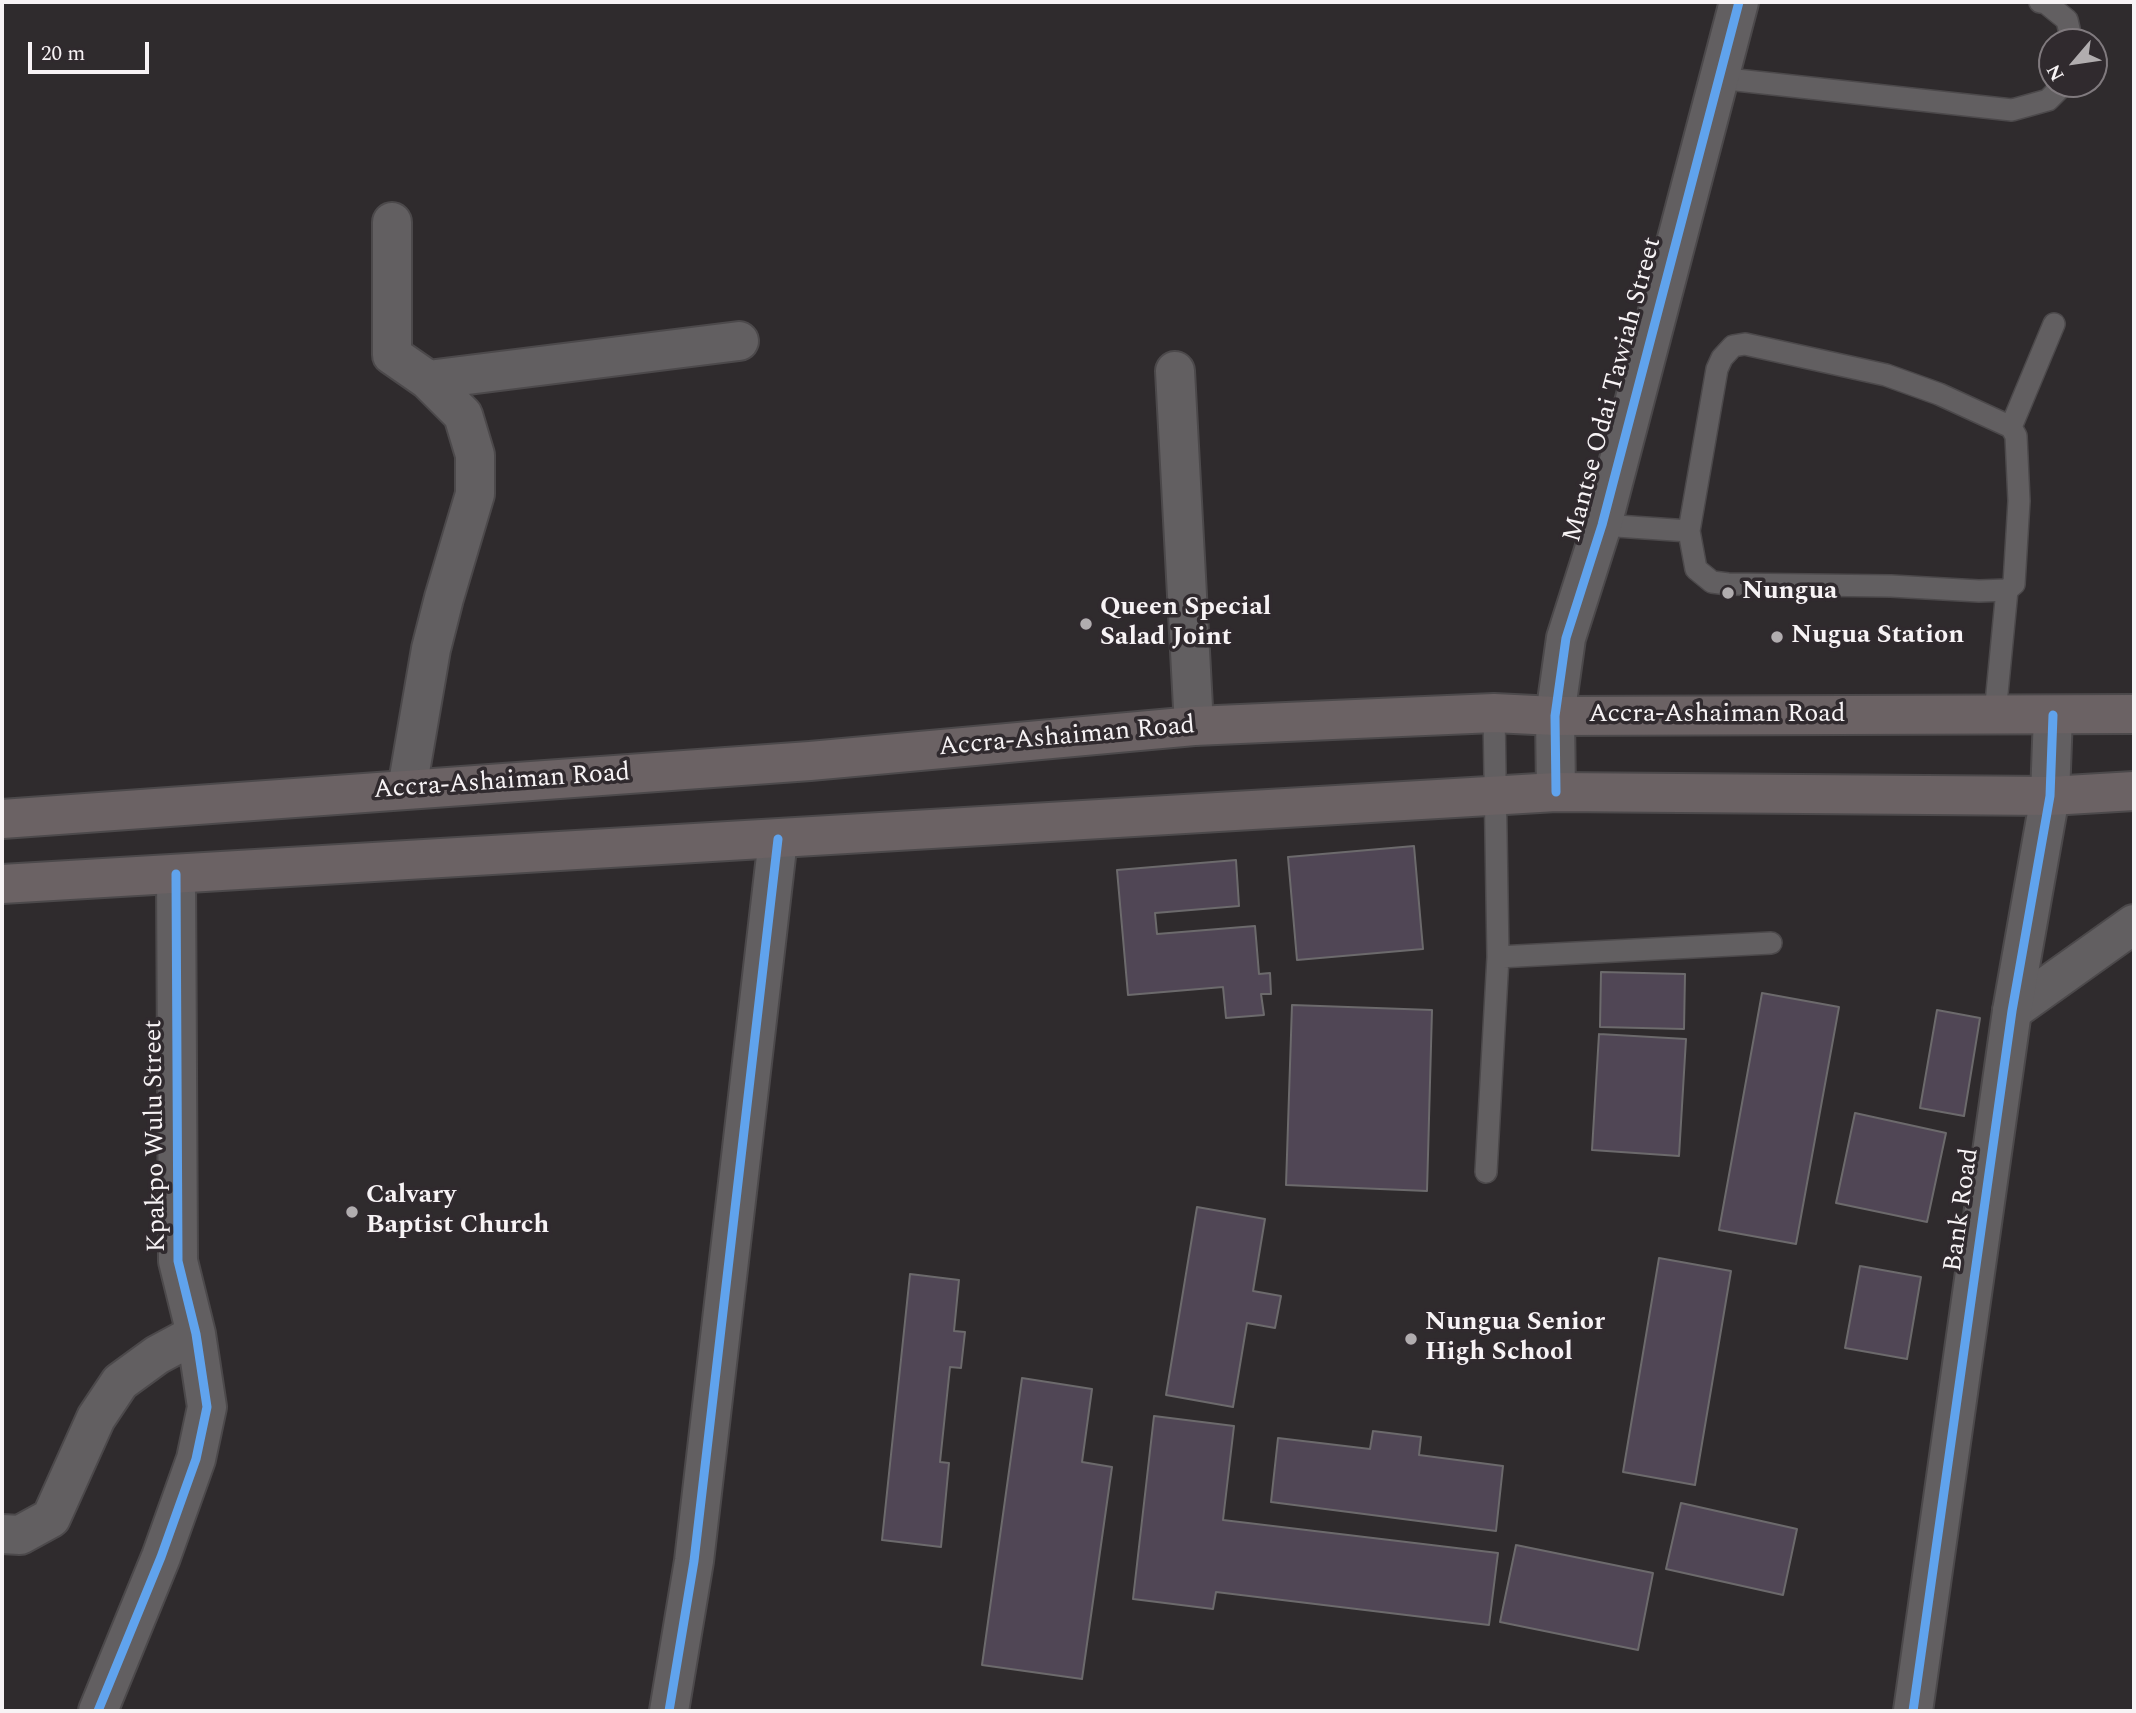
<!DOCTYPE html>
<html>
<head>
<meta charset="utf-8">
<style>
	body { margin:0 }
	#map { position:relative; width:2136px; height:1713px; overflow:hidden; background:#2f2b2d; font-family:Spectral,serif }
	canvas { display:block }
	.frame { position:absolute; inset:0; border:4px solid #f7f3f5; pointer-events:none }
	.north { position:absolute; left:2038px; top:28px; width:70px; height:70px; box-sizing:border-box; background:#302a2e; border:2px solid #807a7e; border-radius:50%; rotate:241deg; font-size:19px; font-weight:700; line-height:28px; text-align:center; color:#f7f3f5 }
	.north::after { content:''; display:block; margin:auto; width:24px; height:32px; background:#b1adaf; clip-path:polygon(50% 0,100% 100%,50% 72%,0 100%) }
	.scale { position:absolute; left:28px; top:42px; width:121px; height:32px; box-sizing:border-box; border:4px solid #f7f3f5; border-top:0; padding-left:9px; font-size:21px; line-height:24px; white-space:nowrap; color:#f7f3f5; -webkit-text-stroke:5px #302a2e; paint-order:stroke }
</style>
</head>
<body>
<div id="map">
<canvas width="2136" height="1713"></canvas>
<div class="frame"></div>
<div class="north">N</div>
<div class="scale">20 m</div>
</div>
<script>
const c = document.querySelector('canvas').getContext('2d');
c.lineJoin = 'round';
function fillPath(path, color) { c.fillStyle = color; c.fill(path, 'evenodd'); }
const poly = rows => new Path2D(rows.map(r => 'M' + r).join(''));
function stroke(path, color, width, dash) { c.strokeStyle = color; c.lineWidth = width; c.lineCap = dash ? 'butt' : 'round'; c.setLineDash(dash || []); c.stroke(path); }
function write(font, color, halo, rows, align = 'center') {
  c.font = font + ' Spectral,serif'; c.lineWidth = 7; c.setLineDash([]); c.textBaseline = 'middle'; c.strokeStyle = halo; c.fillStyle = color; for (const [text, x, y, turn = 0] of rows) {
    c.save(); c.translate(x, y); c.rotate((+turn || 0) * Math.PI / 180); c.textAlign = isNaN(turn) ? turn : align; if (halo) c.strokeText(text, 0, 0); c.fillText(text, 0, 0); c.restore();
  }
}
const building = poly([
	[1414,846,1423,949,1297,960,1288,857,1414,846],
	[1236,860,1239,906,1155,913,1157,934,1255,926,1259,974,1270,973,1271,994,1261,994,1264,1015,1226,1018,1223,987,1128,995,1117,870,1236,860],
	[1601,972,1685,974,1684,1029,1600,1027,1601,972],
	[1762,993,1839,1007,1796,1244,1719,1230,1762,993],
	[1292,1005,1432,1010,1427,1191,1286,1185,1292,1005],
	[1937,1010,1980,1018,1964,1116,1920,1108,1937,1010],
	[1599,1034,1686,1039,1679,1156,1592,1150,1599,1034],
	[1855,1113,1946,1133,1927,1222,1836,1203,1855,1113],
	[1197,1207,1265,1219,1253,1291,1281,1296,1275,1328,1247,1323,1233,1407,1166,1395,1197,1207],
	[1659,1258,1731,1271,1695,1485,1623,1472,1659,1258],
	[1860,1266,1921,1277,1907,1359,1845,1348,1860,1266],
	[910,1274,959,1280,954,1331,965,1332,961,1368,950,1367,940,1462,949,1463,941,1547,882,1540,910,1274],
	[1022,1378,1092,1389,1082,1462,1112,1467,1082,1679,982,1665,1022,1378],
	[1154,1416,1234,1426,1223,1520,1498,1553,1489,1625,1216,1592,1213,1609,1133,1599,1154,1416],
	[1373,1431,1421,1437,1419,1455,1503,1466,1496,1531,1271,1502,1278,1438,1370,1449,1373,1431],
	[1681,1503,1797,1529,1783,1595,1666,1569,1681,1503],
	[1516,1545,1653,1573,1638,1650,1500,1622,1516,1545]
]);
fillPath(building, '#504655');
stroke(building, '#6c6a6c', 2);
const lane = poly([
	[2040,2,2046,3,2067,20,2072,42],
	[1718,78,2012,110,2048,100,2064,84],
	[2011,427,2054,324],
	[1602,525,1689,531,1696,569,1712,582,1728,584,1891,586,1979,591,2007,590,1995,714],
	[1689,531,1717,369,1722,358,1733,346,1745,344,1886,375,1939,394,2011,427,2016,436,2019,501,2014,584,2007,590],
	[1498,957,1771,943],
	[1486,1172,1498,957,1494,713]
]);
const street = poly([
	[392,222,392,355,428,380,463,415,475,455,475,494,444,598,431,649,407,789],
	[1175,371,1194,726],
	[428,380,739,341],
	[1556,792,1555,716,1566,638,1602,525,1739,2],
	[2012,1011,2134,924],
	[2,1534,20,1535,51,1518,96,1418,120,1382,157,1355,196,1334],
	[98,1711,161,1557,196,1459,207,1407,196,1334,178,1261,176,874],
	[669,1711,694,1561,778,839]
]);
const secondary = poly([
	[1913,1711,2012,1011,2050,796,2053,715]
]);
const primary = poly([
	[2,819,810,761,1194,726,1494,713,1555,716,2134,714],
	[2,884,1556,792,2050,796,2134,791]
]);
stroke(lane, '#4c494b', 24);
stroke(street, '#4c494b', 42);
stroke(secondary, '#4c494b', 42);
stroke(primary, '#4c494b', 42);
stroke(lane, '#625f61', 21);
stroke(street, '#625f61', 38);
stroke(secondary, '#625f61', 38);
stroke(primary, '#6b6264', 38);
stroke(poly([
	[1556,792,1555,716,1566,638,1602,525,1739,2],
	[98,1711,161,1557,196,1459,207,1407,196,1334,178,1261,176,874],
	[669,1711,694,1561,778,839],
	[1913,1711,2012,1011,2050,796,2053,715]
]), '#60a3ed', 9);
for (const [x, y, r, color] of [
	[1728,593,7,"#b1adaf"],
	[1086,624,7,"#b1adaf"],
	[1777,637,7,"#b1adaf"],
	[352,1212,7,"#b1adaf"],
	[1411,1339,7,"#b1adaf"]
]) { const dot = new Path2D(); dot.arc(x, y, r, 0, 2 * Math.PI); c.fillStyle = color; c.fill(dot); stroke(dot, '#302a2e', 2.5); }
write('26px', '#f7f3f5', '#302a2e', [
	["Mantse Odai Tawiah Street",1614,390,-75],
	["Accra-Ashaiman Road",1717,716],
	["Accra-Ashaiman Road",1067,738,-5],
	["Accra-Ashaiman Road",502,783,-4],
	["Kpakpo Wulu Street",157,1136,-91],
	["Bank Road",1963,1210,-82]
]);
write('bold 26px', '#f7f3f5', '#302a2e', [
	["Nungua",1742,593],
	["Queen Special",1100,609],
	["Salad Joint",1100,639],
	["Nugua Station",1791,637],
	["Calvary",366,1197],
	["Baptist Church",366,1227],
	["Nungua Senior",1425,1324],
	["High School",1425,1354]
], 'left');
</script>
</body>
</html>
